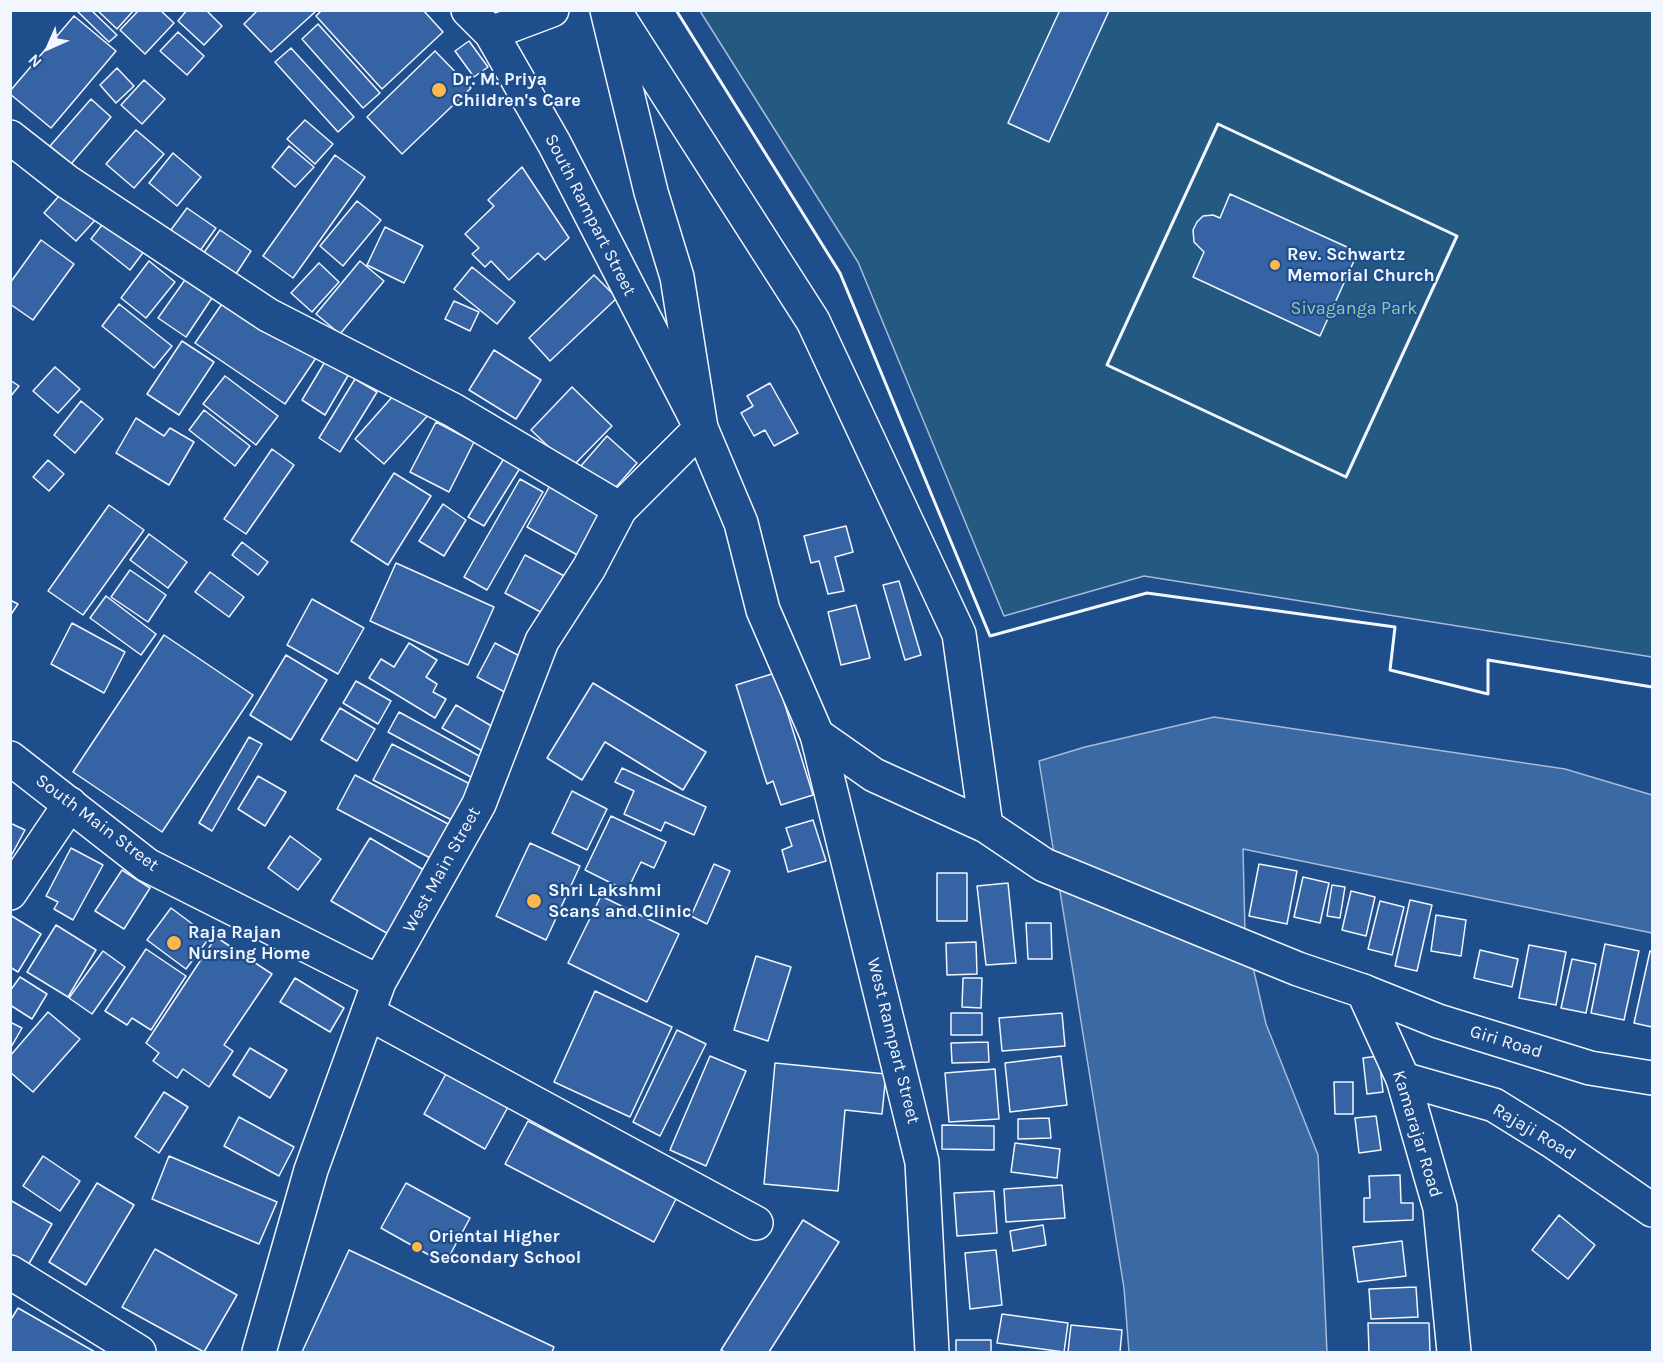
<!DOCTYPE html>
<html>
<head>
<meta charset="utf-8">
<style>
	body { margin:0 }
	#map { position:relative; width:1663px; height:1363px; overflow:hidden; background:#1f4e8c; font-family:Karla,sans-serif }
	canvas { display:block }
	.frame { position:absolute; inset:0; border:12px solid #f2f6ff; pointer-events:none }
	.north { position:absolute; left:18px; top:18px; width:60px; height:60px; -webkit-text-stroke:4px #1f4e8c; paint-order:stroke; rotate:225deg; font-size:16px; font-weight:700; line-height:24px; text-align:center; color:#f2f6ff }
	.north::after { content:''; display:block; margin:auto; width:21px; height:27px; background:#f2f6ff; clip-path:polygon(50% 0,100% 100%,50% 72%,0 100%) }
</style>
</head>
<body>
<div id="map">
<canvas width="1663" height="1363"></canvas>
<div class="frame"></div>
<div class="north">N</div>
</div>
<script>
const c = document.querySelector('canvas').getContext('2d');
c.lineJoin = 'round';
function fillPath(path, color) { c.fillStyle = color; c.fill(path, 'evenodd'); }
const poly = rows => new Path2D(rows.map(r => 'M' + r).join(''));
function stroke(path, color, width, dash) { c.strokeStyle = color; c.lineWidth = width; c.lineCap = dash ? 'butt' : 'round'; c.setLineDash(dash || []); c.stroke(path); }
function write(font, color, halo, rows, align = 'center') {
  c.font = font + ' Karla,sans-serif'; c.lineWidth = 4.5; c.setLineDash([]); c.textBaseline = 'middle'; c.strokeStyle = halo; c.fillStyle = color; for (const [text, x, y, turn = 0] of rows) {
    c.save(); c.translate(x, y); c.rotate((+turn || 0) * Math.PI / 180); c.textAlign = isNaN(turn) ? turn : align; if (halo) c.strokeText(text, 0, 0); c.fillText(text, 0, 0); c.restore();
  }
}
const green = poly([
	[700,11,1652,11,1652,657,1144,576,1004,616,858,262,700,11]
]);
fillPath(green, '#245a82');
stroke(green, '#a8bbd7', 1.5);
const water = poly([
	[1214,717,1565,769,1652,795,1652,933,1243,849,1245,932,1266,1024,1318,1155,1327,1352,1129,1352,1124,1288,1039,761,1085,747,1214,717]
]);
fillPath(water, '#3b69a3');
stroke(water, '#a8bbd7', 1.5);
const building = poly([
	[76,10,91,10,117,35,109,42,76,10],
	[97,10,134,10,117,29,97,10],
	[139,10,160,10,174,23,145,54,120,30,139,10],
	[187,10,206,10,222,26,204,45,178,21,187,10],
	[258,10,314,10,315,12,271,52,244,24,258,10],
	[322,10,423,10,443,32,382,89,316,16,322,10],
	[1060,10,1109,11,1049,142,1008,123,1060,10],
	[74,16,116,51,51,128,10,94,10,91,74,16],
	[318,24,380,93,363,108,302,39,318,24],
	[178,32,204,56,187,75,160,51,178,32],
	[469,41,488,67,474,77,455,51,469,41],
	[291,48,354,117,338,132,275,62,291,48],
	[435,51,471,88,402,154,367,117,435,51],
	[117,68,134,86,116,103,100,85,117,68],
	[144,80,165,99,142,124,121,105,144,80],
	[91,99,111,117,71,164,50,146,91,99],
	[305,120,333,144,315,164,287,139,305,120],
	[136,130,164,154,134,188,106,164,136,130],
	[289,146,314,167,295,187,272,167,289,146],
	[173,153,201,177,177,206,149,183,173,153],
	[335,155,365,177,293,278,263,256,335,155],
	[522,167,569,238,545,260,538,253,509,280,491,261,485,267,472,254,479,248,465,234,494,206,488,200,522,167],
	[66,188,98,217,76,241,44,213,66,188],
	[1230,194,1358,252,1320,336,1193,277,1204,252,1194,242,1193,230,1197,222,1203,216,1213,215,1220,218,1230,194],
	[357,201,381,220,343,266,320,246,357,201],
	[187,208,216,228,195,258,165,238,187,208],
	[109,216,148,246,130,270,91,239,109,216],
	[385,227,423,246,404,283,367,265,385,227],
	[220,230,251,251,230,283,198,261,220,230],
	[41,240,74,264,33,320,10,304,10,283,41,240],
	[149,261,175,282,146,318,121,298,149,261],
	[360,261,384,281,340,334,316,314,360,261],
	[319,263,339,282,312,312,291,293,319,263],
	[472,267,515,302,497,324,454,289,472,267],
	[594,275,617,298,550,361,529,338,594,275],
	[187,277,214,295,186,337,158,318,187,277],
	[226,298,316,358,285,404,195,343,226,298],
	[454,301,479,312,470,331,445,319,454,301],
	[119,304,172,346,154,368,102,326,119,304],
	[182,341,214,362,179,415,147,394,182,341],
	[494,350,541,380,516,419,469,390,494,350],
	[326,360,349,374,325,415,302,400,326,360],
	[55,367,80,389,58,413,33,391,55,367],
	[225,376,278,416,256,445,203,404,225,376],
	[355,379,377,392,340,452,319,438,355,379],
	[10,380,19,386,10,397,10,380],
	[770,383,798,433,774,446,765,430,754,436,741,413,753,406,747,396,770,383],
	[401,387,430,413,384,464,355,439,401,387],
	[572,387,612,426,571,468,531,430,572,387],
	[81,401,103,419,75,453,54,435,81,401],
	[204,410,250,446,235,466,189,430,204,410],
	[136,418,164,436,170,428,194,442,169,485,116,453,136,418],
	[436,422,474,442,449,492,410,472,436,422],
	[607,436,637,463,610,494,580,467,607,436],
	[272,449,294,465,246,534,224,519,272,449],
	[506,455,522,465,484,526,468,517,506,455],
	[48,460,64,474,49,491,33,477,48,460],
	[394,473,431,496,388,565,351,541,394,473],
	[520,479,543,492,487,590,464,577,520,479],
	[552,482,605,512,581,557,527,527,552,482],
	[443,504,466,520,444,556,419,541,443,504],
	[109,505,144,530,83,615,48,591,109,505],
	[846,526,853,552,835,557,844,591,828,594,819,561,811,563,804,536,846,526],
	[149,534,187,562,168,588,130,560,149,534],
	[242,542,268,562,258,575,232,555,242,542],
	[525,555,568,578,548,616,505,593,525,555],
	[396,563,494,607,468,665,370,621,396,563],
	[130,570,166,595,148,622,111,597,130,570],
	[210,572,244,597,229,617,195,592,210,572],
	[899,581,921,655,905,660,883,585,899,581],
	[106,596,156,634,141,655,90,618,106,596],
	[312,599,364,628,338,674,287,645,312,599],
	[10,600,18,604,10,616,10,600],
	[856,605,870,658,841,665,828,612,856,605],
	[72,623,125,652,104,693,51,664,72,623],
	[164,635,253,695,162,832,73,772,164,635],
	[409,643,437,660,426,677,437,684,433,692,446,699,435,718,369,678,381,659,394,667,409,643],
	[495,643,527,660,510,695,477,677,495,643],
	[286,655,327,680,291,740,250,715,286,655],
	[775,673,813,795,781,805,773,781,767,784,736,685,775,673],
	[356,681,391,701,378,724,343,703,356,681],
	[593,683,706,752,683,790,605,742,582,780,547,758,593,683],
	[456,705,500,731,486,753,442,728,456,705],
	[340,708,375,729,357,761,321,740,340,708],
	[399,712,492,763,482,783,388,732,399,712],
	[249,737,262,744,212,831,199,823,249,737],
	[392,744,472,785,454,821,373,780,392,744],
	[622,768,706,807,694,835,665,822,661,831,624,814,634,791,615,782,622,768],
	[355,775,452,826,434,860,337,809,355,775],
	[258,776,286,792,265,826,238,809,258,776],
	[572,791,607,809,587,850,552,833,572,791],
	[611,816,666,842,654,868,641,862,627,891,585,870,611,816],
	[813,820,826,861,788,872,782,850,792,846,786,828,813,820],
	[10,823,25,830,10,858,10,823],
	[290,836,321,859,298,890,268,868,290,836],
	[370,838,429,873,390,935,331,901,370,838],
	[530,843,580,866,546,940,496,916,530,843],
	[71,848,103,865,73,920,54,909,58,902,46,896,71,848],
	[714,864,730,871,707,924,691,916,714,864],
	[1259,864,1297,871,1287,924,1249,916,1259,864],
	[122,870,150,888,124,929,95,911,122,870],
	[937,873,967,873,967,921,937,921,937,873],
	[1303,877,1329,883,1320,923,1294,917,1303,877],
	[1008,883,1016,963,986,965,977,886,1008,883],
	[1332,885,1345,887,1340,918,1327,916,1332,885],
	[1351,891,1375,897,1366,936,1342,930,1351,891],
	[601,896,679,934,647,1002,568,963,601,896],
	[1410,900,1432,905,1417,971,1395,966,1410,900],
	[1380,901,1404,907,1392,955,1368,949,1380,901],
	[171,908,210,937,186,969,147,940,171,908],
	[10,915,41,934,18,972,10,967,10,915],
	[1436,915,1466,920,1461,956,1431,951,1436,915],
	[1026,923,1051,923,1052,959,1028,959,1026,923],
	[56,925,96,950,68,997,27,972,56,925],
	[216,937,272,974,224,1045,233,1051,209,1087,183,1069,177,1078,153,1061,159,1053,146,1043,216,937],
	[976,942,977,974,947,975,946,943,976,942],
	[1605,944,1639,951,1624,1020,1591,1013,1605,944],
	[1529,945,1566,952,1556,1005,1519,998,1529,945],
	[146,949,186,976,151,1030,132,1018,127,1025,105,1011,146,949],
	[1480,950,1518,959,1512,987,1474,978,1480,950],
	[103,951,125,967,92,1014,69,998,103,951],
	[1650,951,1652,952,1652,1027,1634,1023,1650,951],
	[756,956,791,967,768,1041,734,1030,756,956],
	[1572,959,1596,964,1586,1013,1561,1008,1572,959],
	[20,977,47,994,32,1019,10,1005,10,991,20,977],
	[295,978,344,1008,330,1032,280,1002,295,978],
	[963,978,982,978,981,1008,962,1007,963,978],
	[595,991,672,1027,630,1117,554,1082,595,991],
	[48,1012,80,1039,33,1092,10,1072,10,1056,48,1012],
	[951,1013,982,1013,982,1035,951,1035,951,1013],
	[1062,1013,1065,1046,1002,1051,999,1018,1062,1013],
	[10,1022,22,1028,10,1049,10,1022],
	[677,1030,706,1044,660,1136,633,1122,677,1030],
	[988,1042,989,1062,952,1063,951,1043,988,1042],
	[250,1048,287,1070,270,1098,233,1075,250,1048],
	[710,1056,746,1071,706,1166,670,1150,710,1056],
	[1061,1056,1067,1105,1010,1112,1005,1063,1061,1056],
	[1379,1056,1383,1092,1367,1094,1363,1058,1379,1056],
	[775,1063,886,1074,882,1114,845,1110,838,1191,764,1184,775,1063],
	[995,1069,999,1119,949,1122,945,1073,995,1069],
	[447,1072,508,1107,485,1149,424,1114,447,1072],
	[1334,1082,1353,1082,1353,1114,1335,1114,1334,1082],
	[164,1092,188,1107,159,1153,135,1137,164,1092],
	[1376,1116,1381,1150,1359,1153,1355,1118,1376,1116],
	[239,1117,294,1147,279,1176,224,1146,239,1117],
	[1049,1118,1051,1138,1018,1139,1018,1119,1049,1118],
	[528,1121,676,1199,654,1242,505,1164,528,1121],
	[942,1125,994,1126,994,1150,942,1149,942,1125],
	[1015,1143,1060,1149,1057,1178,1011,1172,1015,1143],
	[43,1156,80,1181,60,1211,23,1186,43,1156],
	[169,1156,277,1202,259,1244,152,1199,169,1156],
	[1400,1175,1401,1203,1413,1203,1413,1220,1364,1222,1364,1198,1370,1198,1369,1176,1400,1175],
	[97,1183,134,1205,86,1285,49,1262,97,1183],
	[406,1183,470,1218,445,1264,381,1228,406,1183],
	[1062,1185,1065,1218,1006,1222,1004,1189,1062,1185],
	[994,1191,997,1233,957,1236,954,1193,994,1191],
	[10,1200,52,1224,27,1267,10,1257,10,1200],
	[1559,1215,1595,1245,1568,1279,1532,1250,1559,1215],
	[803,1220,839,1242,769,1352,725,1352,721,1350,803,1220],
	[1043,1225,1046,1245,1013,1251,1010,1231,1043,1225],
	[1402,1241,1406,1276,1358,1282,1353,1247,1402,1241],
	[155,1249,237,1295,204,1352,122,1307,155,1249],
	[349,1250,554,1347,552,1352,302,1352,349,1250],
	[996,1250,1002,1305,970,1309,965,1253,996,1250],
	[1416,1287,1418,1317,1371,1319,1369,1289,1416,1287],
	[18,1308,95,1352,10,1352,10,1321,18,1308],
	[1002,1314,1068,1323,1064,1352,997,1343,1002,1314],
	[1368,1323,1429,1323,1430,1352,1369,1352,1368,1323],
	[1071,1325,1122,1330,1120,1352,1068,1352,1071,1325],
	[956,1340,991,1340,991,1352,956,1352,956,1340]
]);
fillPath(building, '#3563a3');
stroke(building, '#f2f6ff', 1.5);
const minor = poly([
	[10,137,66,181,268,315,453,410,620,509],
	[817,735,922,1162,932,1352],
	[10,893,70,804],
	[1363,991,1438,1021,1590,1068,1652,1078],
	[368,1013,756,1223],
	[1403,1079,1494,1105,1552,1141,1652,1210],
	[10,1272,139,1352]
]);
const tertiary = poly([
	[491,33,552,10],
	[10,758,147,865,379,982],
	[259,1352,311,1170,379,982,479,804,542,641,589,568,620,509,701,428,554,143,491,33,468,10]
]);
const secondary = poly([
	[607,10,651,192,677,277,701,428,741,523,763,610,817,735,874,775,986,826,1044,865,1298,969,1363,991,1403,1079,1440,1208,1454,1352],
	[617,15,813,321,959,634,986,826]
]);
stroke(minor, '#f2f6ff', 36);
stroke(tertiary, '#f2f6ff', 36);
stroke(secondary, '#f2f6ff', 36);
stroke(minor, '#1f4e8c', 33);
stroke(tertiary, '#1f4e8c', 33);
stroke(secondary, '#1f4e8c', 33);
stroke(poly([
	[676,10,840,273,990,636,1147,593,1395,627,1390,670,1488,694,1488,660,1652,687],
	[1218,124,1457,236,1346,477,1107,365,1218,124]
]), '#f2f6ff', 3);
for (const [x, y, r, color] of [
	[439,90,8,"#ffb74d"],
	[1275,265,6,"#ffb74d"],
	[534,901,8,"#ffb74d"],
	[174,943,8,"#ffb74d"],
	[417,1247,6,"#ffb74d"]
]) { const dot = new Path2D(); dot.arc(x, y, r, 0, 2 * Math.PI); c.fillStyle = color; c.fill(dot); stroke(dot, '#1f4e8c', 2); }
write('bold 18px', '#f2f6ff', '#1f4e8c', [
	["Dr. M. Priya",452,80],
	["Children's Care",452,101],
	["Rev. Schwartz",1287,255],
	["Memorial Church",1287,276],
	["Shri Lakshmi",548,891],
	["Scans and Clinic",548,912],
	["Raja Rajan",188,933],
	["Nursing Home",188,954],
	["Oriental Higher",429,1237],
	["Secondary School",429,1258]
], 'left');
write('18px', '#f2f6ff', '#1f4e8c', [
	["South Rampart Street",590,215,63],
	["South Main Street",97,823,37],
	["West Main Street",442,870,-61],
	["West Rampart Street",893,1041,76],
	["Giri Road",1506,1042,17],
	["Rajaji Road",1534,1132,31],
	["Kamarajar Road",1417,1134,73]
]);
write('18px', '#97c8a6', '#1f4e8c', [
	["Sivaganga Park",1354,309]
]);
</script>
</body>
</html>
